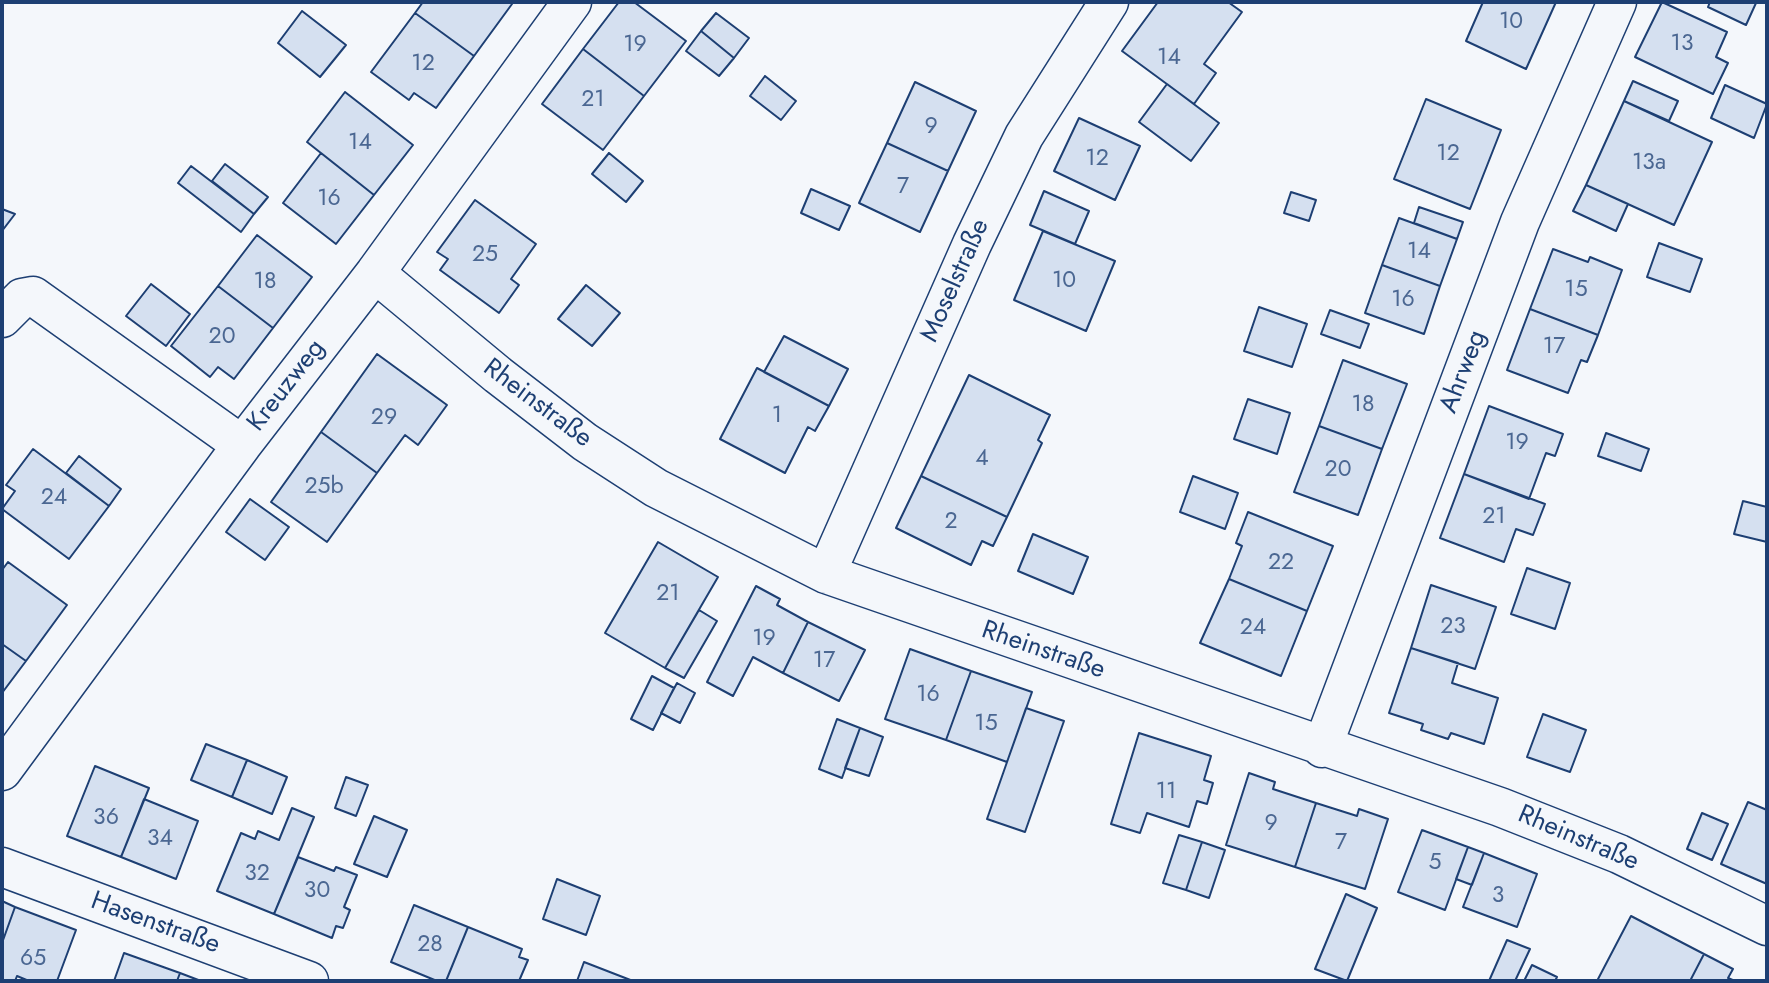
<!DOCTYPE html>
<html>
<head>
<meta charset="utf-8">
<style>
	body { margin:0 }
	#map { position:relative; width:1769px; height:983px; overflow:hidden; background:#f4f7fb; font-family:Jost,sans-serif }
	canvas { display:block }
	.frame { position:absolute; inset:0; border:4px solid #1d3f73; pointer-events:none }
</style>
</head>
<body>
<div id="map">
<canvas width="1769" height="983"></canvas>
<div class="frame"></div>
</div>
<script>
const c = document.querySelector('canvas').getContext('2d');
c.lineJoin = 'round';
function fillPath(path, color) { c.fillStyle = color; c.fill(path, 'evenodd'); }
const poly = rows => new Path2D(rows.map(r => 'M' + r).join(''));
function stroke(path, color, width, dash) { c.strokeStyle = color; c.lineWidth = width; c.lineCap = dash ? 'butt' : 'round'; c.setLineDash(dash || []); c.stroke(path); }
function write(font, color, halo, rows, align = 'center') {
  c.font = font + ' Jost,sans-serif'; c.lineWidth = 5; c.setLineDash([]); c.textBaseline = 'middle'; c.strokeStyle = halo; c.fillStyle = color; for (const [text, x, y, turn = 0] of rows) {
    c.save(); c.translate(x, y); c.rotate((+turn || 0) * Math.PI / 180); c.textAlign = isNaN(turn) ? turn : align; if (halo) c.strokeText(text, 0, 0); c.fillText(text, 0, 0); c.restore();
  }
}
const building = poly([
	[423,2,509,2,512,4,474,56,415,13,423,2],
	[619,2,634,2,686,41,644,96,583,49,619,2],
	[1158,2,1228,2,1242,12,1204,64,1216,73,1194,104,1122,51,1158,2],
	[1483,2,1556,2,1526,69,1466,41,1483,2],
	[1662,2,1727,32,1716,57,1728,63,1713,94,1635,57,1662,2],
	[1710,2,1752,2,1756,3,1746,25,1708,7,1710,2],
	[302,11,346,45,320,77,278,43,302,11],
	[415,13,474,56,436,108,414,93,409,100,371,72,415,13],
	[716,13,749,38,734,58,701,31,716,13],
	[701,31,734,58,719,76,686,51,701,31],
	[583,49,644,96,603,150,542,104,583,49],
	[765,76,796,101,781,120,750,96,765,76],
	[1633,81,1678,101,1669,121,1624,101,1633,81],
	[915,82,976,111,948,171,887,143,915,82],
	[1167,84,1219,123,1191,161,1139,122,1167,84],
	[1725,85,1767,104,1754,138,1711,118,1725,85],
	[345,92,413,145,374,195,307,142,345,92],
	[1426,99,1501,130,1470,209,1394,179,1426,99],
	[1624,101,1712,142,1674,225,1586,185,1624,101],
	[1079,118,1140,146,1115,200,1054,171,1079,118],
	[887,143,948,171,920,232,859,203,887,143],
	[321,153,374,195,336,244,283,203,321,153],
	[609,153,643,181,626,202,592,174,609,153],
	[225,164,268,197,254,214,212,181,225,164],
	[191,166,254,214,241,232,178,183,191,166],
	[1586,185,1628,204,1616,231,1573,211,1586,185],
	[811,189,850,206,839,230,801,213,811,189],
	[1044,191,1089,211,1075,244,1030,225,1044,191],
	[1291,192,1316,200,1309,221,1284,213,1291,192],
	[475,200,536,244,511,279,519,285,499,313,440,270,448,259,437,252,475,200],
	[1419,207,1463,222,1457,239,1414,223,1419,207],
	[2,209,15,214,2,231,2,209],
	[1399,218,1457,239,1440,286,1382,265,1399,218],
	[1043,231,1115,261,1086,331,1014,300,1043,231],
	[257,235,312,277,273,328,218,286,257,235],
	[1659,243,1702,259,1690,292,1647,277,1659,243],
	[1553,249,1588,262,1590,257,1622,270,1598,335,1530,309,1553,249],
	[1382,265,1440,286,1424,334,1365,313,1382,265],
	[151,284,190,314,166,346,126,316,151,284],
	[586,285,620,313,592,346,558,319,586,285],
	[218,286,273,328,234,379,218,367,210,377,171,346,218,286],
	[1259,307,1307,324,1292,367,1244,351,1259,307],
	[1530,309,1598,335,1587,362,1581,360,1568,393,1507,370,1530,309],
	[1330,310,1369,324,1360,348,1321,334,1330,310],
	[784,336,848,369,829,406,764,372,784,336],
	[377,354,447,405,418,445,405,435,377,473,321,432,377,354],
	[1343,360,1407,384,1382,449,1319,426,1343,360],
	[757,368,829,406,815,431,808,427,785,473,720,439,757,368],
	[969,375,1050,415,1038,440,1042,443,1007,517,921,476,969,375],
	[1248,399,1290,413,1277,454,1234,439,1248,399],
	[1489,406,1563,434,1555,456,1546,453,1529,499,1464,474,1489,406],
	[1319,426,1382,449,1358,515,1294,492,1319,426],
	[321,432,377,473,327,542,271,502,321,432],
	[1606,433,1649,449,1641,471,1598,456,1606,433],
	[33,449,109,506,69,559,2,509,15,491,6,485,33,449],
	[79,456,121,489,109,506,66,473,79,456],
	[1464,474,1545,504,1533,535,1516,529,1504,562,1440,538,1464,474],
	[921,476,1007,517,993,546,982,541,971,565,896,528,921,476],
	[1193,476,1238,493,1225,529,1180,512,1193,476],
	[250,499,289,527,265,560,226,532,250,499],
	[1743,501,1767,507,1767,542,1734,534,1743,501],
	[1248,512,1333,546,1307,611,1229,579,1242,546,1236,543,1248,512],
	[1033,534,1088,557,1073,594,1018,571,1033,534],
	[658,542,718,577,665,668,605,633,658,542],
	[8,562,67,605,26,661,2,644,2,570,8,562],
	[1527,568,1570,583,1555,629,1511,614,1527,568],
	[1229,579,1307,611,1281,676,1200,643,1229,579],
	[1431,585,1496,607,1475,669,1411,648,1431,585],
	[756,586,780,599,777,605,808,622,783,673,753,657,733,696,707,682,756,586],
	[699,610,717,621,684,678,665,668,699,610],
	[808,622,865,650,839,701,783,673,808,622],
	[2,644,26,661,2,693,2,644],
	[1411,648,1458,663,1452,683,1498,698,1484,744,1451,733,1448,739,1421,730,1423,724,1389,713,1411,648],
	[910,649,971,671,946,740,885,719,910,649],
	[971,671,1032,692,1007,762,946,740,971,671],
	[652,676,674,688,653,730,631,719,652,676],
	[677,683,695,693,680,723,661,713,677,683],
	[1026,708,1064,721,1025,832,987,819,1026,708],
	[1543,714,1586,730,1570,772,1527,757,1543,714],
	[837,719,860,728,842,778,819,769,837,719],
	[860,728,883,737,869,776,845,768,860,728],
	[1139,733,1211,756,1204,780,1213,783,1207,804,1197,801,1189,827,1147,813,1140,833,1111,824,1139,733],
	[206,744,247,760,232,797,191,780,206,744],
	[247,760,287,777,272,814,232,797,247,760],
	[95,766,149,788,121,857,67,836,95,766],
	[1249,773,1275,782,1273,789,1316,803,1295,867,1226,845,1249,773],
	[346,777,368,785,356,816,335,808,346,777],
	[144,799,198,821,176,879,121,857,144,799],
	[1748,802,1767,810,1767,884,1721,864,1748,802],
	[1316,803,1357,816,1359,809,1388,819,1365,889,1295,867,1316,803],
	[292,808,314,817,274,914,217,891,241,833,255,839,258,831,279,840,292,808],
	[1702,813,1728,824,1712,860,1687,849,1702,813],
	[374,816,407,830,387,877,354,864,374,816],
	[1422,830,1468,847,1445,910,1398,892,1422,830],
	[1179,835,1202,842,1186,890,1163,883,1179,835],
	[1202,842,1225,850,1209,898,1186,890,1202,842],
	[1468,847,1484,853,1472,885,1456,879,1468,847],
	[1484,853,1537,874,1517,927,1463,907,1484,853],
	[298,857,334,871,336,867,357,875,344,907,350,910,343,928,336,926,332,938,274,914,298,857],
	[557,879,600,896,586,935,543,919,557,879],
	[1346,894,1377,908,1347,981,1315,969,1346,894],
	[2,901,15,907,2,943,2,901],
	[414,905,468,927,446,981,437,981,391,962,414,905],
	[15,907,76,930,57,981,29,981,17,976,15,981,2,981,2,943,15,907],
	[1631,916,1704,954,1690,981,1597,981,1631,916],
	[468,927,522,949,519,957,528,960,519,981,446,981,468,927],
	[1507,940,1530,949,1515,981,1489,981,1507,940],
	[124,953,180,973,177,981,114,981,124,953],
	[1704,954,1733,969,1728,978,1735,981,1690,981,1704,954],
	[584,962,633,981,577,981,584,962],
	[1532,965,1557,977,1555,981,1524,981,1532,965],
	[180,973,201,981,177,981,180,973]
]);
fillPath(building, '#d5e0f0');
stroke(building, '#1d3f73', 2);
const minor = poly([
	[375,273,498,375,585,442,656,488,826,574,1500,807,1619,854,1767,926],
	[2,318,22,298,33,296,242,445],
	[826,574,972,244,1024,136,1109,2],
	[1322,748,1520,222,1617,2],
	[2,771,242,445,375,273,572,2],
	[2,867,309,981]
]);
stroke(minor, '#1d3f73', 41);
stroke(minor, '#f4f7fb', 38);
write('23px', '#4b6792', null, [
	["10",1511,22],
	["13",1682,44],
	["19",635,45],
	["14",1169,58],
	["12",423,64],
	["21",593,100],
	["9",931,127],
	["14",360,143],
	["12",1448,154],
	["12",1097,159],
	["13a",1649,163],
	["7",903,187],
	["16",329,199],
	["14",1419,252],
	["25",485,255],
	["10",1064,281],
	["18",265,282],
	["15",1576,290],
	["16",1403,300],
	["20",222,337],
	["17",1554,347],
	["18",1363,405],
	["1",777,416],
	["29",384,418],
	["19",1517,443],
	["4",982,459],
	["20",1338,470],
	["25b",324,487],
	["24",54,498],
	["21",1494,517],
	["2",951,522],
	["22",1281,563],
	["21",668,594],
	["23",1453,627],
	["24",1253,628],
	["19",764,639],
	["17",824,661],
	["16",928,695],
	["15",986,724],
	["11",1166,792],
	["36",106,818],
	["9",1271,824],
	["34",160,839],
	["7",1341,843],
	["5",1435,863],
	["32",257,874],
	["30",317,891],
	["3",1498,896],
	["28",430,945],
	["65",33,959]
]);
write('26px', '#1d3f73', '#f4f7fb', [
	["Moselstraße",956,281,-66],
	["Ahrweg",1464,372,-69],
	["Kreuzweg",287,386,-52],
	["Rheinstraße",537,404,37],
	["Rheinstraße",1043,651,19],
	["Rheinstraße",1578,839,23],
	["Hasenstraße",155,924,20]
]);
</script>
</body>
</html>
